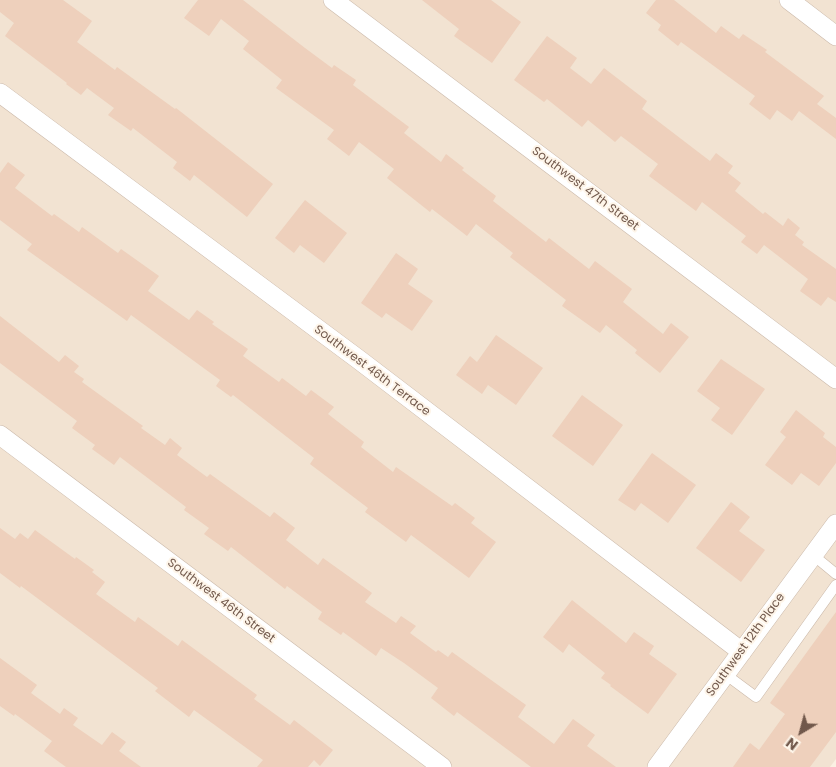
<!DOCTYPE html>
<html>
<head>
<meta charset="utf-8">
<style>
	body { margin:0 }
	#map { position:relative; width:836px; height:767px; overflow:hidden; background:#fbf1e3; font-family:Poppins,sans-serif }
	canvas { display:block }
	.north { position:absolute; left:776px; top:707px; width:50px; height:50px; -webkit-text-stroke:4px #fef5e9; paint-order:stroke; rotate:217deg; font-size:14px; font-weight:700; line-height:20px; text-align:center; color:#71584b }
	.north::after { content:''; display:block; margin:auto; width:18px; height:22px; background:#71584b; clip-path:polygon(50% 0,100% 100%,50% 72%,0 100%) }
</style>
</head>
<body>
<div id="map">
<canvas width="836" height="767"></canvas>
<div class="north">N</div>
</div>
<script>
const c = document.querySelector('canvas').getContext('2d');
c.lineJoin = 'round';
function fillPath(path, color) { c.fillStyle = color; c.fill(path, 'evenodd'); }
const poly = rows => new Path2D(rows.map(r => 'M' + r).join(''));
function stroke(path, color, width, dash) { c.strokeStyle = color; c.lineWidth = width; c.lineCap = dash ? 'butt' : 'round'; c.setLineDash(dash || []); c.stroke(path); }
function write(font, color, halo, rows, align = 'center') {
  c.font = font + ' Poppins,sans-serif'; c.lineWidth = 4; c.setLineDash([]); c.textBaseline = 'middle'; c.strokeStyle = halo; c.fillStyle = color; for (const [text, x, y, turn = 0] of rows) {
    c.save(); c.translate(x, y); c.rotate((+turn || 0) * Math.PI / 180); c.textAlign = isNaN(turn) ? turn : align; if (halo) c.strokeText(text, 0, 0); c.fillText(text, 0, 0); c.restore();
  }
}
fillPath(poly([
	[0,0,836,0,836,759,830,767,0,767]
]), '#f2e3d2');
fillPath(poly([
	[0,0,63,0,92,21,77,42,115,70,117,67,175,109,176,108,273,184,247,217,194,175,190,181,173,168,177,162,133,128,131,131,108,115,114,108,87,88,81,95,66,84,67,83,5,36,14,23,0,12],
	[198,0,243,0,305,48,332,68,334,65,356,80,353,85,409,127,404,133,441,162,446,154,464,168,462,170,496,196,493,201,546,242,549,238,589,269,595,261,632,289,623,302,663,334,671,323,689,337,660,373,635,353,637,350,606,325,600,333,562,306,566,300,510,257,513,253,476,224,467,236,432,209,430,212,387,178,394,169,359,142,349,156,327,139,334,130,276,88,282,80,243,49,249,41,221,19,209,36,184,18],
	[422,0,491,0,521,22,492,63,454,36,459,29],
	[656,0,674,0,716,33,721,26,739,39,743,34,767,50,765,52,824,96,817,104,836,118,836,139,799,111,792,121,777,110,770,120,749,104,755,96,681,42,678,46,658,30,661,25,646,13],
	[547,36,577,58,570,68,591,84,604,68,647,101,642,109,710,161,716,153,733,166,728,173,741,183,735,191,763,214,765,212,783,226,788,218,800,228,795,235,804,242,802,245,836,269,836,302,828,297,821,306,800,291,808,279,764,245,757,254,741,242,746,236,702,202,696,211,649,176,658,164,621,136,615,142,588,120,582,127,547,99,544,102,514,80],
	[8,162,25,175,15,188,52,216,54,214,79,232,82,227,118,253,121,249,159,276,148,291,189,320,197,310,214,322,212,324,248,349,243,356,279,382,282,378,306,396,311,390,334,407,328,414,364,442,361,447,393,472,396,467,452,506,455,503,475,518,471,523,496,542,469,578,411,535,406,542,365,512,368,508,310,464,314,458,233,395,231,397,216,386,220,380,131,315,127,321,27,250,32,244,0,220,0,173],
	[305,200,347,233,324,263,300,245,294,253,275,238],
	[396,253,418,269,408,284,433,301,412,331,386,313,382,318,361,303],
	[0,316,59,362,65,355,79,366,74,372,84,379,82,382,143,426,141,428,165,445,170,438,182,448,177,455,207,477,210,474,270,517,274,512,295,528,286,540,318,565,323,558,372,593,365,602,396,623,401,616,416,626,410,633,436,652,438,650,448,657,452,652,526,705,518,717,554,744,573,719,595,735,587,746,616,767,531,767,457,712,454,716,431,698,438,688,404,663,381,648,376,656,343,632,341,635,318,619,322,612,287,586,285,589,231,547,228,551,204,534,209,528,184,510,186,507,120,457,114,465,92,449,95,445,72,428,77,421,0,363],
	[496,335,543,368,516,405,488,385,482,394,456,375,470,356,477,362],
	[721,359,765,389,732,435,711,420,720,408,697,391],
	[582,395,623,425,593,466,552,436],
	[796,410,825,433,823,437,836,447,836,463,819,486,801,473,792,485,765,465,786,437,780,432],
	[652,453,696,485,668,523,641,503,635,511,618,500],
	[731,502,750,517,739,531,765,550,741,582,696,548],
	[0,528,15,539,20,533,28,539,35,530,75,559,76,557,94,570,92,572,105,582,96,594,135,622,138,617,178,646,182,640,257,695,254,699,290,725,294,720,333,750,320,766,314,760,308,767,257,767,263,760,194,710,189,717,155,691,158,688,21,586,20,588,0,573],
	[572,600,626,643,634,632,654,646,649,654,677,674,648,714,610,686,611,685,601,678,605,673,569,644,563,653,543,637],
	[836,612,836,732,810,767,733,767,750,743,759,750,785,714,770,703],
	[0,658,37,685,31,693,60,714,64,708,78,718,73,725,102,745,112,732,126,742,119,751,141,767,66,767,44,751,52,741,15,714,14,716,0,706]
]), '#eed0bc');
const service = poly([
	[813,555,836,574],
	[725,674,756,697,836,585]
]);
const minor = poly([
	[333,0,836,379],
	[789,0,836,36],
	[0,93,358,359,742,652],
	[0,435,442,767],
	[657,767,836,524]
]);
stroke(service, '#cbb9aa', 11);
stroke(minor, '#cbb9aa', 20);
stroke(service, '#fff', 10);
stroke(minor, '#fff', 19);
write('12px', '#71584b', '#fef5e9', [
	["Southwest 47th Street",585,189,37],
	["Southwest 46th Terrace",372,371,37],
	["Southwest 46th Street",221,601,37],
	["Southwest 12th Place",746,645,-54]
]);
</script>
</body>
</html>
